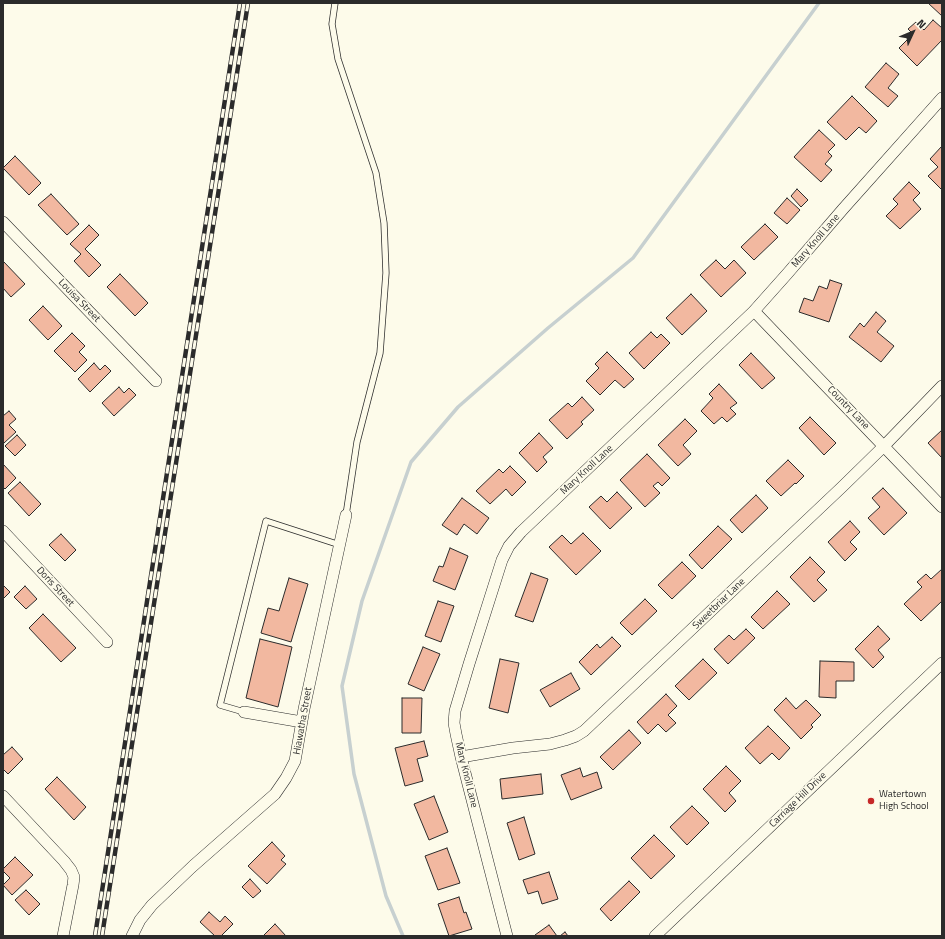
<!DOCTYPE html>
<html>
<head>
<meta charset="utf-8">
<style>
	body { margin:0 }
	#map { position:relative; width:945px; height:939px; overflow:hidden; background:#fdfbea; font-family:"Titillium Web",sans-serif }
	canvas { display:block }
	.frame { position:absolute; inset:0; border:4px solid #2b2b2b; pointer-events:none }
	.north { position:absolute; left:893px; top:12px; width:40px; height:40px; -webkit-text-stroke:3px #fdfbea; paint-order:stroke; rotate:46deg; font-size:11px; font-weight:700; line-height:16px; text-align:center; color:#2b2b2b }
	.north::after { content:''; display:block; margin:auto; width:14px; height:18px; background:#2b2b2b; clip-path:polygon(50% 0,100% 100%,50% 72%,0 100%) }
</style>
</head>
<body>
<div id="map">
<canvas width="945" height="939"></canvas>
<div class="frame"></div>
<div class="north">N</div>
</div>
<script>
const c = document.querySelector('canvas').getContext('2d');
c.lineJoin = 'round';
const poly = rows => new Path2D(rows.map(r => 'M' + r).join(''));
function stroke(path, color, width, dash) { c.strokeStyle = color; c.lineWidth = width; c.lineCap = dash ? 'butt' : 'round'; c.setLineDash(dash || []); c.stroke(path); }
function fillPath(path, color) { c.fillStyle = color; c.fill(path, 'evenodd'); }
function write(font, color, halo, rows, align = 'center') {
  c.font = font + ' "Titillium Web",sans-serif'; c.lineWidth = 3; c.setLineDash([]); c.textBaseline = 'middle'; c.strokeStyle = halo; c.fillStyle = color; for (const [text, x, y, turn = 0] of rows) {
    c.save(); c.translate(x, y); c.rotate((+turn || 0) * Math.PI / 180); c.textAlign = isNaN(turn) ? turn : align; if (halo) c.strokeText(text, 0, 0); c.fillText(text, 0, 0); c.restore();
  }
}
stroke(poly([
	[403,936,386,896,354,774,342,686,362,601,411,462,458,407,548,328,633,258,819,3]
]), '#c7d0d0', 3.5);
const building = poly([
	[928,3,942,3,942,16,928,3],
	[933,20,942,28,942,40,917,66,899,48,913,34,908,29,916,22,924,30,933,20],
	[886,63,899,74,888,88,898,96,888,107,865,87,886,63],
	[852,96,877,121,866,133,859,127,846,140,827,122,852,96],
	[819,130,835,145,828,152,832,156,825,164,832,170,821,182,794,157,819,130],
	[942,146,942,190,928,176,938,167,930,159,942,146],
	[15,156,41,183,29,195,3,168,15,156],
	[909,182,920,193,913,200,921,209,900,229,886,216,898,204,893,199,909,182],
	[797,189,808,200,801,207,791,196,797,189],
	[51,194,79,224,67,235,38,205,51,194],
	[787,198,800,210,787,224,774,213,787,198],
	[765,224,778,237,754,260,741,247,765,224],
	[89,225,99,235,85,249,101,265,89,277,74,261,81,254,70,244,89,225],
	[716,260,725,269,734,260,746,273,721,297,700,275,716,260],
	[3,261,25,284,11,297,3,288,3,261],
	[120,274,148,303,135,316,107,287,120,274],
	[830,280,842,284,829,322,799,312,804,298,813,301,819,286,827,289,830,280],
	[691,294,707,311,682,335,666,318,691,294],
	[43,306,62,326,48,340,29,320,43,306],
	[876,312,886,321,877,332,894,346,881,362,849,337,860,323,864,327,876,312],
	[651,332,657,338,661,334,670,343,644,369,629,353,651,332],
	[72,333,85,346,79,352,87,360,75,372,54,351,72,333],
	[607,352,634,379,624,388,615,380,600,395,586,381,599,368,595,364,607,352],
	[751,353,775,378,762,389,739,365,751,353],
	[94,363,100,370,105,365,111,371,90,392,78,379,94,363],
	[719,384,737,403,730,408,736,414,727,422,722,417,714,424,701,411,713,398,709,394,719,384],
	[119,387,124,393,129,388,136,395,114,416,102,403,119,387],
	[582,397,594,410,581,422,583,424,567,439,549,420,568,403,572,407,582,397],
	[9,411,16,419,9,425,16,432,4,443,3,442,3,416,9,411],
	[810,417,836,443,824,455,799,428,810,417],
	[685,419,697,431,683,445,691,454,678,466,658,445,685,419],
	[942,430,942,458,928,443,942,430],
	[539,433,553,448,543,457,547,462,537,472,519,453,539,433],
	[17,435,26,445,15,456,5,446,17,435],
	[647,454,670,478,662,486,658,482,653,486,660,493,645,507,620,480,647,454],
	[788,460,804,476,796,484,795,483,781,496,766,481,788,460],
	[3,464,16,478,5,489,3,487,3,464],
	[510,466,526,482,512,496,506,489,490,504,476,491,499,469,503,473,510,466],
	[20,482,41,504,29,516,8,493,20,482],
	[883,488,907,513,884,535,868,518,880,507,872,498,883,488],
	[617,492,632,508,610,529,589,507,601,496,607,502,617,492],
	[756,495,768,508,742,533,730,520,756,495],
	[462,498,489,518,477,534,464,524,457,535,442,525,462,498],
	[850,521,860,532,850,542,857,549,845,561,828,542,850,521],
	[718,526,732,539,702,569,689,555,718,526],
	[583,533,601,551,576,575,549,547,562,535,571,544,583,533],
	[61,534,76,550,65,561,49,545,61,534],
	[450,548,468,556,455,590,433,581,439,566,443,567,450,548],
	[810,557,825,572,817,580,827,590,814,602,790,577,810,557],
	[682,562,696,576,672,599,658,585,682,562],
	[942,569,942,601,921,621,904,604,922,587,917,582,926,574,931,579,942,569],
	[531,573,548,579,533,622,515,616,531,573],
	[289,578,308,584,291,642,261,633,268,608,279,611,289,578],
	[3,585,10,592,3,599,3,585],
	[25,586,37,599,26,609,14,597,25,586],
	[777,591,790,604,763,629,751,617,777,591],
	[645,599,657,611,632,635,620,623,645,599],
	[438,601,454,606,441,642,425,636,438,601],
	[43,614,76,648,61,662,29,628,43,614],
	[878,626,890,639,878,650,884,657,873,668,855,649,878,626],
	[746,629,755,638,728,664,714,649,729,635,734,640,746,629],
	[612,637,621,646,591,675,579,662,597,644,600,648,612,637],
	[260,639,292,647,278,707,246,698,260,639],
	[423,647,440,654,424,691,408,684,423,647],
	[500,659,519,663,508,713,489,708,500,659],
	[703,659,717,673,689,700,675,686,703,659],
	[820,661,854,662,854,681,836,681,836,698,819,697,820,661],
	[571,673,580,689,550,707,540,690,571,673],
	[666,694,677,706,668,715,676,723,666,732,658,724,648,734,637,722,666,694],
	[402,698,422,698,421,733,402,733,402,698],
	[786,698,796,709,806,700,821,715,811,725,813,727,801,739,774,710,786,698],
	[768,726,790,748,779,760,772,753,760,764,745,748,768,726],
	[629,730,641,743,613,770,600,757,629,730],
	[424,741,428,756,417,759,423,781,405,786,395,748,424,741],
	[12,747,23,759,8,774,3,769,3,755,12,747],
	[726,766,741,781,729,793,736,801,725,812,703,789,726,766],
	[580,768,583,777,597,772,602,788,571,800,561,775,580,768],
	[541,774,543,794,502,799,500,779,541,774],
	[57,777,86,807,74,820,45,789,57,777],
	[434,796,448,832,429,840,414,804,434,796],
	[692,806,709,823,687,845,670,827,692,806],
	[524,817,535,854,519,860,507,823,524,817],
	[654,835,675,856,651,879,631,858,654,835],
	[272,842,285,856,281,860,286,864,267,884,248,866,272,842],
	[447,848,460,883,438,890,425,856,447,848],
	[15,857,33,875,12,895,3,885,10,878,3,871,3,869,15,857],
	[549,872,558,899,542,904,538,891,528,894,523,880,549,872],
	[250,879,261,891,253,898,242,887,250,879],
	[629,881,640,892,611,921,600,909,629,881],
	[26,890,40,904,29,915,15,900,26,890],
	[459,897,464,913,466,912,472,929,449,936,438,904,459,897],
	[209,912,220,922,225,916,233,924,221,936,215,936,200,922,209,912],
	[275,924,286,936,263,936,275,924],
	[549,925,557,936,535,936,535,935,549,925],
	[565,932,568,936,560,936,565,932]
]);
fillPath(building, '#f2b8a0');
stroke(building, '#2b2b2b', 1);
const lane = poly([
	[335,3,332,24,338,59,376,173,384,223,386,273,380,353,357,442,346,515],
	[244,712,220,705,266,521,340,545]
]);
const street = poly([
	[3,222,156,381],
	[754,311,942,507],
	[3,531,107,642],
	[244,712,302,722],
	[461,757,513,748,550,744,565,740,576,736,584,731,842,487,884,446,942,386],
	[3,796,64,861,71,870,74,877,73,885,63,936],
	[132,936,140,920,152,905,193,866,275,794,286,778,295,761,304,709,346,515],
	[507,936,461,757,456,734,454,723,455,711,469,664,502,560,509,546,521,532,754,311,787,274,843,209,942,98],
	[655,936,942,663]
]);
stroke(lane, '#2b2b2b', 7);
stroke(street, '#2b2b2b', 12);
stroke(lane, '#fdfbea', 5.5);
stroke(street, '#fdfbea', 11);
const rail = poly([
	[95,936,240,3],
	[102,936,248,3]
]);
stroke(rail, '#2b2b2b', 4.5);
stroke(rail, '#fdfbea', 3, [9]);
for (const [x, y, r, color] of [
	[871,801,4,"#c62828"]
]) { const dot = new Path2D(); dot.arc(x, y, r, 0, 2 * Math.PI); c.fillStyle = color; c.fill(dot); stroke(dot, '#fdfbea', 1.5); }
write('10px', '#2b2b2b', '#fdfbea', [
	["Mary Knoll Lane",816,241,-49],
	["Louisa Street",79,301,46],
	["Country Lane",848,408,46],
	["Mary Knoll Lane",587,470,-43],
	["Doris Street",55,587,47],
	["Sweetbriar Lane",719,604,-44],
	["Hiawatha Street",303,721,-80],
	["Mary Knoll Lane",466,775,76],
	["Carriage Hill Drive",798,800,-44]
]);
write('10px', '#2b2b2b', '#fdfbea', [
	["Watertown",879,795],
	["High School",879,807]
], 'left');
</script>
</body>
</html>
